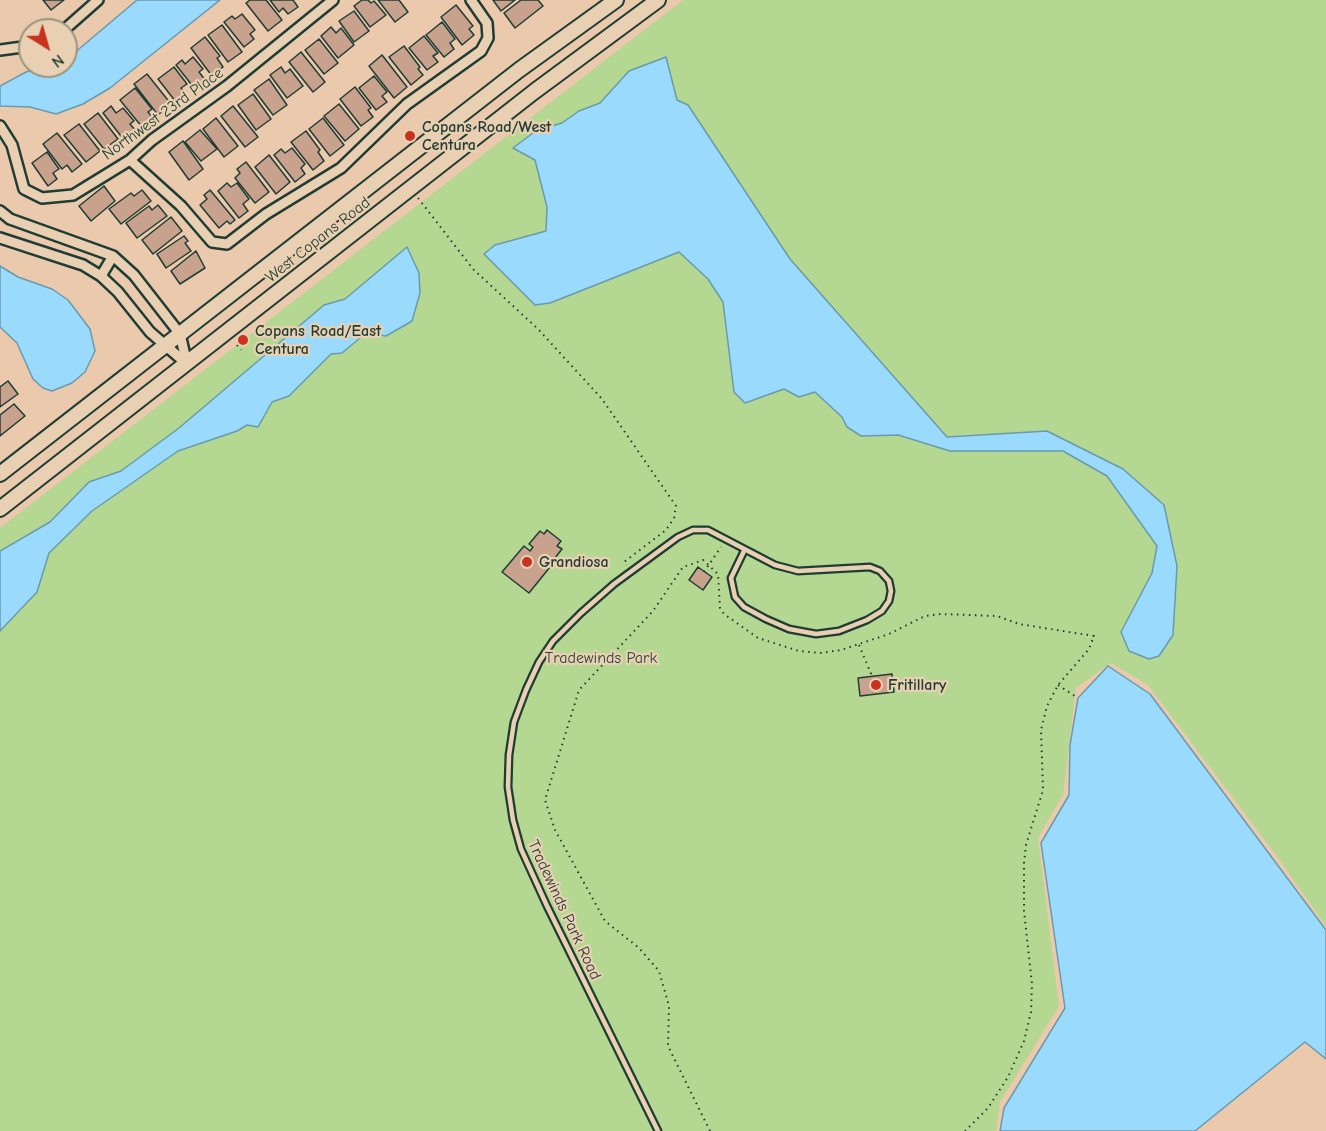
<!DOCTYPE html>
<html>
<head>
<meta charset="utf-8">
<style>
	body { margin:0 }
	#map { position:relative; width:1326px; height:1131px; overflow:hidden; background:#ebc9ac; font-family:"Comic Neue",sans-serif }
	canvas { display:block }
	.north { position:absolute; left:18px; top:18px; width:60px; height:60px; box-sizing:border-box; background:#ead0b2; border:2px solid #999580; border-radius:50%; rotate:143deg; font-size:16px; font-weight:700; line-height:24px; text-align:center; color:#1f3d34 }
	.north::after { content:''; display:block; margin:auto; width:21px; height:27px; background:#c8321e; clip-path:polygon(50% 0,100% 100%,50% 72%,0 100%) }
</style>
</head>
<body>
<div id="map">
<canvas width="1326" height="1131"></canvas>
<div class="north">N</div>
</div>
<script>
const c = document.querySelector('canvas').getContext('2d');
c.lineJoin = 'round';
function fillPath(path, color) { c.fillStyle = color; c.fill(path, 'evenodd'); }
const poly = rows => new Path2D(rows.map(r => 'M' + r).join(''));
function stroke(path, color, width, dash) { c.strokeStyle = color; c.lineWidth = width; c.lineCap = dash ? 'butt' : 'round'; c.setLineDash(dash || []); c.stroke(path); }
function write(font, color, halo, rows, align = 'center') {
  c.font = font + ' "Comic Neue",sans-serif'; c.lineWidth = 4.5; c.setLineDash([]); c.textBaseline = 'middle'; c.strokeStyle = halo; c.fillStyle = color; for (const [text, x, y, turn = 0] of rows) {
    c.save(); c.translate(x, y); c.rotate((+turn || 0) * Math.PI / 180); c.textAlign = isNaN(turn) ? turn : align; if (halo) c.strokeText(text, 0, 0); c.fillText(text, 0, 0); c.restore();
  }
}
fillPath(poly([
	[683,0,1326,0,1326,926,1276,855,1148,685,1111,663,1076,688,1063,795,1038,838,1059,1006,1000,1102,996,1131,0,1131,0,528]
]), '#b4d792');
const water = poly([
	[137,0,220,0,110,88,83,104,56,114,30,107,0,106,0,86,26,72,47,66,66,66,66,60,137,0],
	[666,57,677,100,688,105,790,259,947,437,1047,431,1123,469,1164,505,1177,566,1173,635,1159,656,1149,659,1129,651,1121,632,1152,573,1157,546,1107,476,1063,451,950,451,898,435,861,436,847,427,842,417,815,392,799,397,784,389,745,403,734,392,723,302,708,279,679,252,550,303,535,305,484,254,495,245,546,231,547,207,535,160,513,148,537,130,562,123,579,111,600,103,629,71,666,57],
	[407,247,419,273,420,293,412,321,386,336,366,333,342,353,331,354,289,396,272,402,258,427,247,425,237,431,178,451,92,511,49,553,37,592,0,631,0,551,50,522,89,482,121,471,179,428,324,305,345,299,407,247],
	[0,266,18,277,52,289,68,300,90,329,95,351,85,372,72,383,52,391,43,388,33,379,17,343,0,327,0,266],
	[1108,666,1150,694,1326,930,1326,1059,1305,1042,1195,1131,1000,1131,1004,1108,1065,1008,1041,843,1069,795,1070,745,1078,698,1108,666]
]);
fillPath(water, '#9adafc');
stroke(water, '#699bac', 1.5);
const building = poly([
	[43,0,64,0,51,10,43,0],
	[250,0,266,0,282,20,268,31,246,3,250,0],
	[270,0,293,0,298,7,288,14,283,8,279,12,270,0],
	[362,0,368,0,371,3,374,1,386,15,370,27,354,6,362,0],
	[378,0,399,0,408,12,395,22,378,0],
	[493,0,515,0,501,11,493,0],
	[521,0,538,0,543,6,515,28,504,13,521,0],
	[456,5,473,26,469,29,474,35,462,45,441,17,456,5],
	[354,11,369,31,354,42,339,21,354,11],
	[242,14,255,30,250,34,254,39,244,47,224,22,232,16,235,19,242,14],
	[442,22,455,39,450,43,454,49,444,57,426,35,442,22],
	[222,25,242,52,228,62,208,35,222,25],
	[331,27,336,33,341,28,354,45,338,58,321,36,331,27],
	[424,36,438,53,433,56,438,62,427,70,409,48,424,36],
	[205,37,220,56,217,58,223,67,212,76,191,48,205,37],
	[319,39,338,63,324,74,305,50,319,39],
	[404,46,420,67,418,69,423,75,411,85,389,57,404,46],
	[301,52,325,82,313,92,289,62,301,52],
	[382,55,407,87,394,98,369,66,382,55],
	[193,57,203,69,199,72,206,81,195,89,176,65,182,60,185,64,193,57],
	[174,67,187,84,181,88,186,94,176,102,158,79,174,67],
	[281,67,285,73,290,69,303,86,287,98,270,75,281,67],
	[147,74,171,104,158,115,134,84,147,74],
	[374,76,387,92,382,96,387,102,376,110,359,88,374,76],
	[269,79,287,105,273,115,254,90,269,79],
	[355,87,371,108,368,110,373,117,361,126,340,99,355,87],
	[135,88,152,109,148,112,153,118,142,127,120,100,135,88],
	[253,94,271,119,256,130,238,105,253,94],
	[339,104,359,129,345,141,324,116,339,104],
	[111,106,116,113,123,108,134,121,130,124,136,131,124,140,103,113,111,106],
	[233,106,258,137,245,147,221,116,233,106],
	[98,113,118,139,104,149,84,124,98,113],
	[216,118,238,146,224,157,203,129,216,118],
	[323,118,344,145,330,156,309,129,323,118],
	[79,124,100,151,86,162,64,135,79,124],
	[200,130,217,149,201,161,185,142,200,130],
	[306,131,320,150,318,152,324,161,313,170,291,142,306,131],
	[57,133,82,164,72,172,67,165,62,169,43,144,57,133],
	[183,141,203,169,189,180,169,152,183,141],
	[292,148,305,164,301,168,305,174,295,182,274,155,281,149,285,153,292,148],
	[47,152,59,169,53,173,57,179,48,186,32,163,47,152],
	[269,155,290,182,276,194,255,167,269,155],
	[246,162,269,192,255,203,235,178,240,173,237,169,246,162],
	[227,183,231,187,237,183,249,199,243,204,248,211,239,218,218,191,227,183],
	[104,186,115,201,91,221,79,206,104,186],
	[142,190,151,201,121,224,109,209,131,193,134,196,142,190],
	[210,190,235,220,230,224,227,221,219,228,200,205,207,199,204,195,210,190],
	[158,205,167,216,137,238,126,223,149,206,152,210,158,205],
	[171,217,182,231,153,254,142,240,171,217],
	[184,236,188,241,185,243,191,251,166,268,157,254,184,236],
	[196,251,205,268,180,284,171,271,196,251],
	[8,381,18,394,0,407,0,387,8,381],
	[14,404,25,416,0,436,0,415,14,404],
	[547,530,561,541,557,546,562,549,551,563,545,559,543,562,550,567,529,593,502,572,524,546,530,551,533,547,529,544,540,531,544,534,547,530],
	[698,567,712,577,703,590,689,580,698,567],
	[892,674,894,692,860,696,858,678,892,674]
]);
fillPath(building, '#c8a28c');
stroke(building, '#1f3d34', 1.5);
const lane = poly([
	[658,1131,547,906,521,849,513,820,508,787,509,755,514,722,526,690,539,662,553,641,581,613,614,584,678,537,693,530,708,530,775,565,798,571,870,567,880,571,889,581,891,591,889,601,882,611,867,620,839,631,816,634,789,629,766,619,744,607,735,597,731,578,744,551]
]);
const street = poly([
	[64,30,98,0],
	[0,50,30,46],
	[0,126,12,145,24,189,42,198,73,195,130,160,152,140,227,86,333,0],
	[130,160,181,206,212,242,227,244,266,214,341,168,407,104,481,51,488,38,487,23,471,0],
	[0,211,10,219,113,256,134,275,180,334,187,364],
	[0,238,83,265,101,276,118,292,150,332,187,364],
	[101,276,113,256]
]);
const secondary = poly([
	[0,474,519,70,616,0],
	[0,509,535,91,658,0]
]);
stroke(lane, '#1f3d34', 9);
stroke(street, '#1f3d34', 14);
stroke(secondary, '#1f3d34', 18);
stroke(poly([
	[418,198,473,269,538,329,602,399,676,506,674,518,666,530,624,562,626,565],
	[237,345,241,350],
	[704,572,721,547],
	[859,645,872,676],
	[1058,685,1078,698],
	[710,1131,668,1046,669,1006,659,971,639,948,605,921,555,830,545,800,579,690,653,611,683,567,703,560,718,574,720,608,724,614,758,638,799,651,820,653,841,650,889,634,925,616,941,614,997,616,1019,624,1094,636,1089,649,1058,685,1047,706,1041,730,1043,790,1026,845,1024,863,1024,911,1032,984,1031,1012,1024,1041,1008,1077,988,1108,965,1131]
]), '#1f3d34', 2, [1.5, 4.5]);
stroke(lane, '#ead0b2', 4.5);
stroke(street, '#ead0b2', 9);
stroke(secondary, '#ead0b2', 14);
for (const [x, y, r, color] of [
	[410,136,6,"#c8321e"],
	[243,340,6,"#c8321e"],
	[527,562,6,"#c8321e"],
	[876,685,6,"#c8321e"]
]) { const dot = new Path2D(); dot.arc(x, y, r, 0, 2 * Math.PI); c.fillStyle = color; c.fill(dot); stroke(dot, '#ead0b2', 2); }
write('16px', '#1f3d34', '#ead0b2', [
	["Northwest 23rd Place",163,114,-36],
	["West Copans Road",318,240,-38],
	["Tradewinds Park Road",564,910,65]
]);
write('bold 16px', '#1f3d34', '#ead0b2', [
	["Copans Road/West",422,127],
	["Centura",422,145],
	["Copans Road/East",255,331],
	["Centura",255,349],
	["Grandiosa",539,562],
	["Fritillary",888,685]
], 'left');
write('16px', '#264539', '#ead0b2', [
	["Tradewinds Park",601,658]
]);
</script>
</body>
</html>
